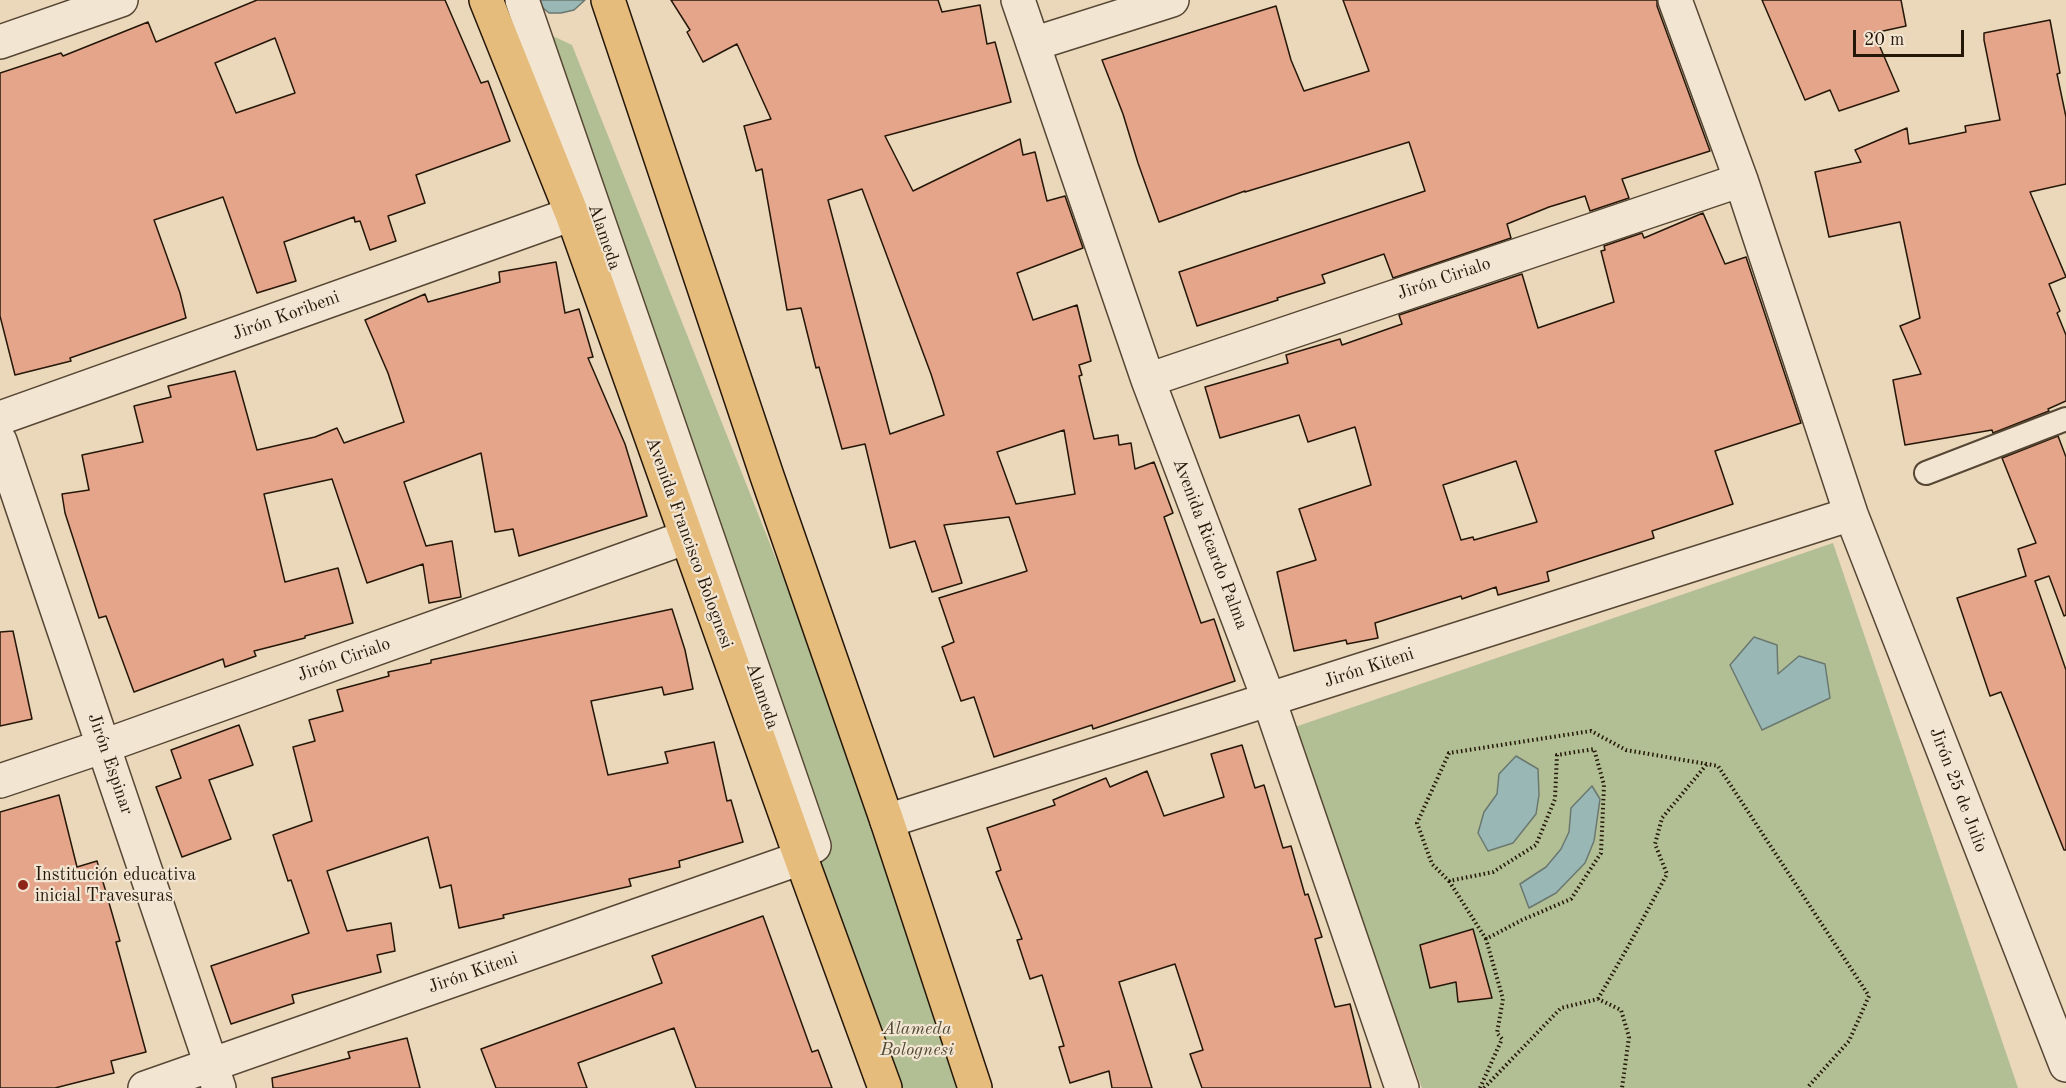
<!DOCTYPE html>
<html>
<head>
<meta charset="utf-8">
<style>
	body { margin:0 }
	#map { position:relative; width:2066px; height:1088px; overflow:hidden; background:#ebd7ba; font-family:"Old Standard TT",serif }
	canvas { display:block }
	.scale { position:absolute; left:1853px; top:30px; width:111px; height:27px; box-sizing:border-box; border:3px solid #251708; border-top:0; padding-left:8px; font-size:18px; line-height:21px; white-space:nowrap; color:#251708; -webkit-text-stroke:4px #f2e5d2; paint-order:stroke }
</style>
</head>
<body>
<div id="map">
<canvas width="2066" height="1088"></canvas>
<div class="scale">20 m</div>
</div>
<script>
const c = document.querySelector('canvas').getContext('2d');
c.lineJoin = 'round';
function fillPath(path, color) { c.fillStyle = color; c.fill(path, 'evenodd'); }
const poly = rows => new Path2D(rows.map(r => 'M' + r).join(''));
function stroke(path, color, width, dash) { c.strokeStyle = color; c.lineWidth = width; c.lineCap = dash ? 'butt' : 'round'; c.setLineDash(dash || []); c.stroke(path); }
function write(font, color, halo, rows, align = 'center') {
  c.font = font + ' "Old Standard TT",serif'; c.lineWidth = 4.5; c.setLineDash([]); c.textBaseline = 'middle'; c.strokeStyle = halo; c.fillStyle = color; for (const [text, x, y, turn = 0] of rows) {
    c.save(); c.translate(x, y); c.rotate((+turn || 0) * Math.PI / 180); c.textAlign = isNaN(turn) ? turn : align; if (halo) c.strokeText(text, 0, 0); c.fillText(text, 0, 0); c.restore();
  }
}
fillPath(poly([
	[540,30,572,45,986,1088,885,1088],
	[1833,543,2018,1088,1422,1088,1289,729]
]), '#b2bf94');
const water = poly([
	[536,0,585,0,574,10,561,13,549,13,537,3,536,0],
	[1754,637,1777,645,1778,674,1799,656,1825,664,1830,698,1762,730,1730,665,1754,637],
	[1516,756,1538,769,1539,795,1536,814,1513,843,1488,851,1478,833,1484,812,1497,794,1499,774,1516,756],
	[1592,786,1600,799,1594,841,1585,863,1556,893,1529,908,1520,884,1546,867,1561,849,1569,832,1571,808,1592,786]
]);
fillPath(water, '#99b8b5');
stroke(water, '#6b7870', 1.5);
const building = poly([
	[257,0,445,0,481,83,488,81,510,141,416,175,425,203,388,216,396,241,370,250,360,221,355,222,354,217,284,242,296,281,257,293,223,197,154,220,180,293,186,318,70,358,71,361,15,375,0,316,0,73,61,53,63,56,148,22,156,42,257,0],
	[275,38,295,93,236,113,215,63,275,38],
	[671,0,938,0,942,12,980,5,987,44,995,42,1011,102,885,136,913,191,1020,139,1023,155,1035,152,1047,201,1065,196,1083,248,1017,273,1033,320,1077,305,1091,361,1079,365,1082,375,1079,376,1094,439,1118,435,1119,445,1131,443,1135,469,1154,462,1173,513,1164,517,1201,623,1214,619,1235,681,1093,729,1092,725,994,757,974,697,961,701,942,647,954,642,939,598,1027,571,1009,517,944,525,962,583,932,592,915,541,890,548,865,444,842,449,819,367,816,368,801,308,787,310,762,169,756,171,744,126,771,119,737,44,703,62,687,32,690,30,671,0],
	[862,189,931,374,944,415,890,434,828,200,862,189],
	[1064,430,1075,494,1016,504,997,452,1064,430],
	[1343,0,1657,0,1657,6,1710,151,1622,179,1629,198,1590,211,1585,196,1549,207,1507,224,1511,238,1393,278,1384,254,1322,275,1325,283,1277,298,1278,300,1197,326,1179,272,1425,191,1409,142,1245,192,1245,191,1159,222,1138,163,1123,114,1102,60,1276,6,1291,60,1304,91,1369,71,1343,0],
	[1762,0,1901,0,1906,26,1874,33,1899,91,1839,111,1830,90,1805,100,1762,0],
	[2050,20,2060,73,2057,74,2066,117,2066,184,2030,192,2066,277,2049,284,2060,311,2057,313,2066,335,2066,401,2048,409,2049,411,1993,433,1992,430,1905,445,1893,380,1921,374,1900,326,1920,318,1900,222,1829,237,1815,172,1861,162,1855,150,1907,128,1909,144,1966,132,1965,126,2000,120,1984,40,1984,33,2050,20],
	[1703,213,1725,264,1746,257,1801,423,1715,451,1733,504,1652,531,1654,538,1547,572,1549,581,1498,595,1496,587,1462,599,1461,596,1375,623,1378,638,1347,644,1346,640,1294,651,1277,572,1316,560,1299,509,1371,485,1355,427,1308,442,1299,415,1220,438,1205,387,1288,363,1286,355,1340,339,1342,345,1402,324,1399,315,1522,274,1538,328,1614,302,1601,251,1605,250,1604,246,1642,233,1644,238,1703,213],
	[1516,461,1537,522,1474,540,1473,537,1461,540,1443,485,1516,461],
	[556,262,565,313,579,309,593,357,588,358,625,444,647,516,519,556,513,529,495,532,481,453,404,482,426,546,452,541,461,597,429,603,423,564,367,583,332,479,264,494,285,582,338,568,353,623,305,636,305,638,254,651,256,656,225,667,223,659,134,692,106,616,99,618,65,513,62,494,89,490,82,455,143,442,134,406,171,397,168,386,235,371,257,450,315,437,337,428,344,443,404,422,388,373,365,320,425,294,428,302,500,282,499,272,556,262],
	[2058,436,2066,457,2066,615,2064,616,2049,576,2035,581,2066,670,2066,850,2064,850,2001,692,1990,696,1957,598,2026,576,2018,549,2036,543,2002,458,2058,436],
	[672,609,685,650,693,689,664,695,662,687,591,701,608,775,668,763,665,752,714,742,727,801,731,800,743,842,679,861,680,867,629,879,631,886,503,915,504,918,459,928,451,885,440,888,428,837,327,871,347,931,391,923,395,951,377,955,381,972,292,995,294,1003,231,1024,211,966,309,933,291,880,288,881,273,835,312,821,293,747,315,741,309,720,343,711,337,690,389,676,388,672,431,663,431,660,672,609],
	[13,631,32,719,0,726,0,632,13,631],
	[239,725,253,765,209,780,231,839,182,857,156,787,181,778,171,750,239,725],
	[1242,745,1255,788,1264,785,1283,848,1291,846,1305,895,1308,894,1322,937,1315,939,1335,1007,1350,1004,1371,1088,1202,1088,1190,1054,1203,1050,1175,964,1119,982,1152,1088,1112,1088,1109,1071,1070,1083,1059,1047,1064,1046,1042,975,1030,979,1017,940,1022,939,996,872,1001,870,987,828,1055,805,1053,800,1106,778,1110,787,1147,771,1164,816,1224,797,1211,754,1242,745],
	[59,795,77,867,97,861,120,941,116,942,146,1052,111,1061,114,1073,55,1088,0,1088,0,812,59,795],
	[763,916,812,1052,818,1050,832,1088,696,1088,674,1028,578,1063,587,1088,496,1088,481,1049,662,983,652,956,763,916],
	[1473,929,1492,998,1458,1002,1456,982,1430,988,1420,945,1473,929],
	[407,1038,420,1088,273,1088,272,1078,350,1058,348,1052,407,1038]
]);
fillPath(building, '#e4a58b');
stroke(building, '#251708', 1.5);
const service = poly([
	[1926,473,2066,419]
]);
const pedestrian = poly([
	[522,0,814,846]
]);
const minor = poly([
	[1018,0,1148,380,1269,700,1402,1088],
	[1675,0,1741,180,1851,514,2066,1065],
	[0,42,121,0],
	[1033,44,1172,0],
	[1148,380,1741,180],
	[0,418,572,214],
	[0,441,219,1088],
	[0,781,104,746,687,537],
	[887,821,1851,514],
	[145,1088,801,858]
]);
const primary = poly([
	[486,0,572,214,801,858,885,1088],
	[608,0,767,476,887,821,975,1088]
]);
stroke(service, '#564734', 26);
stroke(pedestrian, '#564734', 36);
stroke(minor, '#564734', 36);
stroke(primary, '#251708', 36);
stroke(poly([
	[1449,881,1486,939],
	[1598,999,1629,945,1667,874,1655,844,1662,818,1707,764],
	[1480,1088,1502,1039,1497,1033,1503,999,1486,939,1522,920,1571,899,1601,853,1604,785,1594,749,1557,755,1555,799,1536,845,1493,872,1449,881,1432,864,1417,823,1449,753,1591,731,1626,750,1718,766,1869,996,1849,1041,1807,1088],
	[1484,1088,1561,1008,1598,999,1621,1010,1629,1037,1622,1088]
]), '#251708', 4, [1.5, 3]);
stroke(service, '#f2e5d2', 22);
stroke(pedestrian, '#f2e5d2', 33);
stroke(minor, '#f2e5d2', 33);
stroke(primary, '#e6bc7d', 33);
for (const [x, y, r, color] of [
	[23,885,6,"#8f2418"]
]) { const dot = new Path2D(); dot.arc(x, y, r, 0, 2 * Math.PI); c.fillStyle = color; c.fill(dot); stroke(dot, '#f2e5d2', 2); }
write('18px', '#251708', '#f2e5d2', [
	["Alameda",604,237,71],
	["Jirón Cirialo",1444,279,-19],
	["Jirón Koribeni",286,316,-20],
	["Avenida Francisco Bolognesi",689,543,70],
	["Avenida Ricardo Palma",1210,544,69],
	["Jirón Cirialo",344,660,-20],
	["Jirón Kiteni",1369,668,-18],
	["Alameda",762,696,71],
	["Jirón Espinar",110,764,71],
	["Jirón 25 de Julio",1958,790,69],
	["Jirón Kiteni",473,973,-19]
]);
write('18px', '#251708', '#f2e5d2', [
	["Institución educativa",35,875],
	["inicial Travesuras",35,896]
], 'left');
write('italic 18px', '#4f4932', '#f2e5d2', [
	["Alameda",917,1029],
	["Bolognesi",917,1050]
]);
</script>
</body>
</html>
